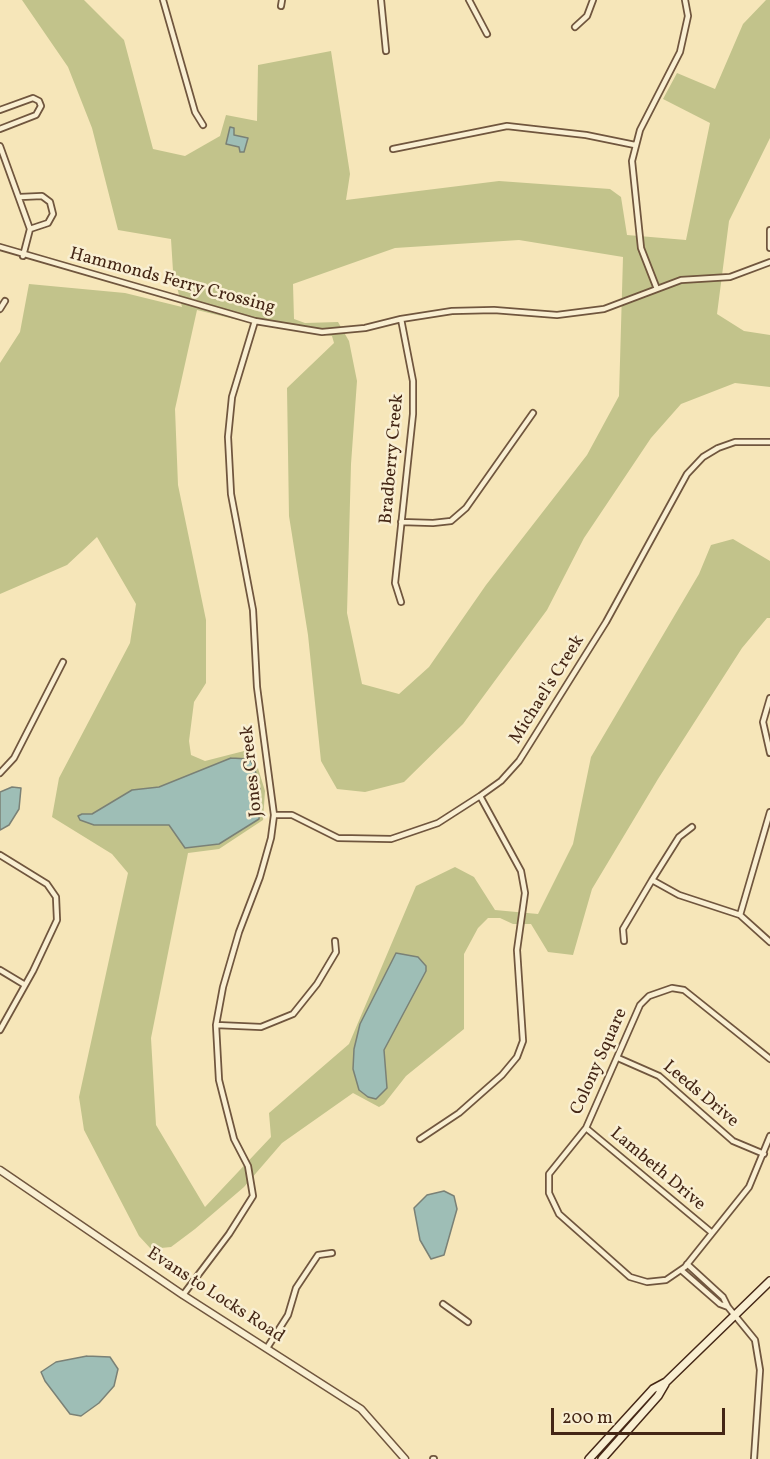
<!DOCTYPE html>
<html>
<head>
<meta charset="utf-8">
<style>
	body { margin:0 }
	#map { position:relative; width:770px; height:1459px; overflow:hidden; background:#f6e6b9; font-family:Vollkorn,serif }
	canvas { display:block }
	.scale { position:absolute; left:551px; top:1408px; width:174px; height:27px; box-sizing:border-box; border:3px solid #442615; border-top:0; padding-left:8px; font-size:18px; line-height:21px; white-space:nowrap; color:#442615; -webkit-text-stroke:4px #f9efd2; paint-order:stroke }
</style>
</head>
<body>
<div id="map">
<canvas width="770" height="1459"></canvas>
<div class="scale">200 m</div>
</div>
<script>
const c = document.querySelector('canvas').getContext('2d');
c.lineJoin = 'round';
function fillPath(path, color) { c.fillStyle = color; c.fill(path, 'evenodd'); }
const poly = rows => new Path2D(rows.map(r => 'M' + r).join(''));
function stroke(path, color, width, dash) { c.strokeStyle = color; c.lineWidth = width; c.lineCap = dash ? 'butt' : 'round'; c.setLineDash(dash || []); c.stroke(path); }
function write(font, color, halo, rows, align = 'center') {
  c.font = font + ' Vollkorn,serif'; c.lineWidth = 5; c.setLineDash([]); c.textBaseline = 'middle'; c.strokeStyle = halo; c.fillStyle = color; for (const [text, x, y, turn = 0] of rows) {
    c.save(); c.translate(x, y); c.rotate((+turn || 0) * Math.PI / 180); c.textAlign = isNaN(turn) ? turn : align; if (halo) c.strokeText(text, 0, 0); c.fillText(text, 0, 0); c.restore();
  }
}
fillPath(poly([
	[22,0,84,0,124,40,153,149,185,156,220,136,226,115,257,121,258,65,331,51,350,174,346,200,499,181,610,189,621,197,627,235,686,240,710,123,663,99,677,73,715,89,743,24,766,0,770,0,770,138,729,221,717,314,744,331,770,335,770,387,735,383,681,404,651,438,584,538,547,610,463,724,404,782,365,792,337,789,321,761,308,635,289,516,287,388,334,343,332,336,238,320,197,310,175,409,178,485,206,620,206,683,194,702,189,741,191,755,205,761,248,750,257,765,265,791,263,820,219,849,188,853,151,1038,156,1125,205,1207,271,1137,269,1113,349,1044,416,886,455,867,474,877,495,910,538,914,573,844,591,757,699,574,711,545,733,539,770,561,770,618,767,618,742,648,658,779,592,889,573,955,548,952,531,924,513,924,500,918,488,918,478,928,464,954,464,1029,406,1076,384,1104,379,1107,353,1093,282,1143,244,1187,195,1229,171,1247,151,1249,139,1236,84,1130,79,1097,128,873,112,854,52,817,59,778,130,643,136,604,97,537,67,565,0,594,0,363,20,332,29,284,125,293,182,307,173,271,171,239,118,230,92,128,68,67],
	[519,240,623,257,619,396,587,455,486,585,429,667,399,694,362,684,347,613,351,464,357,381,349,341,338,322,305,323,294,319,293,284,395,248]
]), '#c2c38b');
const water = poly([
	[230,127,234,128,234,135,248,138,244,152,240,152,239,147,226,144,230,127],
	[231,758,249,759,254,766,260,790,259,819,219,844,185,848,169,825,94,825,80,820,78,816,82,814,92,814,132,790,159,787,231,758],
	[12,787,21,788,19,809,9,825,0,830,0,792,12,787],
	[396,953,418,957,426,966,426,971,384,1050,387,1088,376,1099,368,1097,359,1090,353,1069,354,1049,360,1024,396,953],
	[444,1191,454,1196,457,1209,444,1255,431,1259,420,1240,414,1208,427,1195,444,1191],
	[87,1356,110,1357,118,1369,114,1386,99,1403,81,1416,70,1414,45,1381,41,1372,56,1362,87,1356]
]);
fillPath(water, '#9ebeb6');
stroke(water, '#7a8176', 1.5);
const minor = poly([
	[163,0,195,112,203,125],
	[381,0,386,51],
	[469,0,487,34],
	[281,6,282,0],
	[575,27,587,16,593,0],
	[0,110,33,98,39,101,41,106,36,115,0,129],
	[0,146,30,229,23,256],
	[393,149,507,126,586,135,635,145],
	[20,197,42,196,50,202,53,214,48,223,30,229],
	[770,230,770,248],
	[0,247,255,321,322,332,365,328,401,319,452,311,494,310,557,315,604,309,681,280,730,277,770,262],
	[657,289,641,248,632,161,640,130,680,52,688,16,685,0],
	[0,309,5,301],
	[401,319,413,381,413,414,395,583,401,602],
	[401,522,433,523,451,521,466,508,533,413],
	[770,698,763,722,770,753],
	[0,773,14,758,63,662],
	[770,812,740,915,770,942],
	[274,815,292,815,338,838,391,839,438,823,480,796,501,781,519,761,606,622,687,474,703,457,718,448,735,442,770,442],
	[0,855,47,884,56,897,57,920,33,971,0,1030],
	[652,880,679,895,740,915],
	[624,941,623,929,652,880,679,837,692,827],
	[0,970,25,985],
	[216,1025,261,1027,293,1014,317,984,336,952,335,941],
	[618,1058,659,1076,733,1141,764,1154],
	[770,1059,684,990,672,988,649,996,640,1005,586,1128,549,1174,549,1193,559,1214,630,1277,647,1282,666,1280,685,1267,749,1187,770,1136],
	[586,1128,711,1232],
	[420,1139,459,1113,502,1075,517,1057,523,1041,517,950,525,893,521,871,480,796],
	[687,1264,723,1297,728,1307,755,1340,760,1370,754,1459],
	[681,1270,720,1304,728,1307],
	[183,1295,229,1234,253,1196,248,1166,234,1139,219,1080,216,1025,223,987,239,932,260,877,271,838,274,815,257,687,253,610,231,494,228,437,232,397,255,321],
	[443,1304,468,1322],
	[267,1348,288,1315,296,1288,318,1255,332,1253],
	[433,1459,434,1459]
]);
const tertiary = poly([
	[0,1170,183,1295,361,1409,405,1459]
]);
const secondary = poly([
	[589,1459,653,1389,666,1382,770,1281],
	[602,1459,658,1396,665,1384]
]);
stroke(minor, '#70563e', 8);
stroke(tertiary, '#70563e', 9);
stroke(secondary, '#442615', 10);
stroke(minor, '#f9efd2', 4.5);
stroke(tertiary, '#f9efd2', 6);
stroke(secondary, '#f9efd2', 7);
write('18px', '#442615', '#f9efd2', [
	["Hammonds Ferry Crossing",172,282,15],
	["Bradberry Creek",393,459,-85],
	["Michael's Creek",548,690,-58],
	["Jones Creek",253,771,-96],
	["Colony Square",600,1062,-66],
	["Leeds Drive",700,1095,40],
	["Lambeth Drive",657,1170,40],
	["Evans to Locks Road",215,1296,33]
]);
</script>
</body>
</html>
